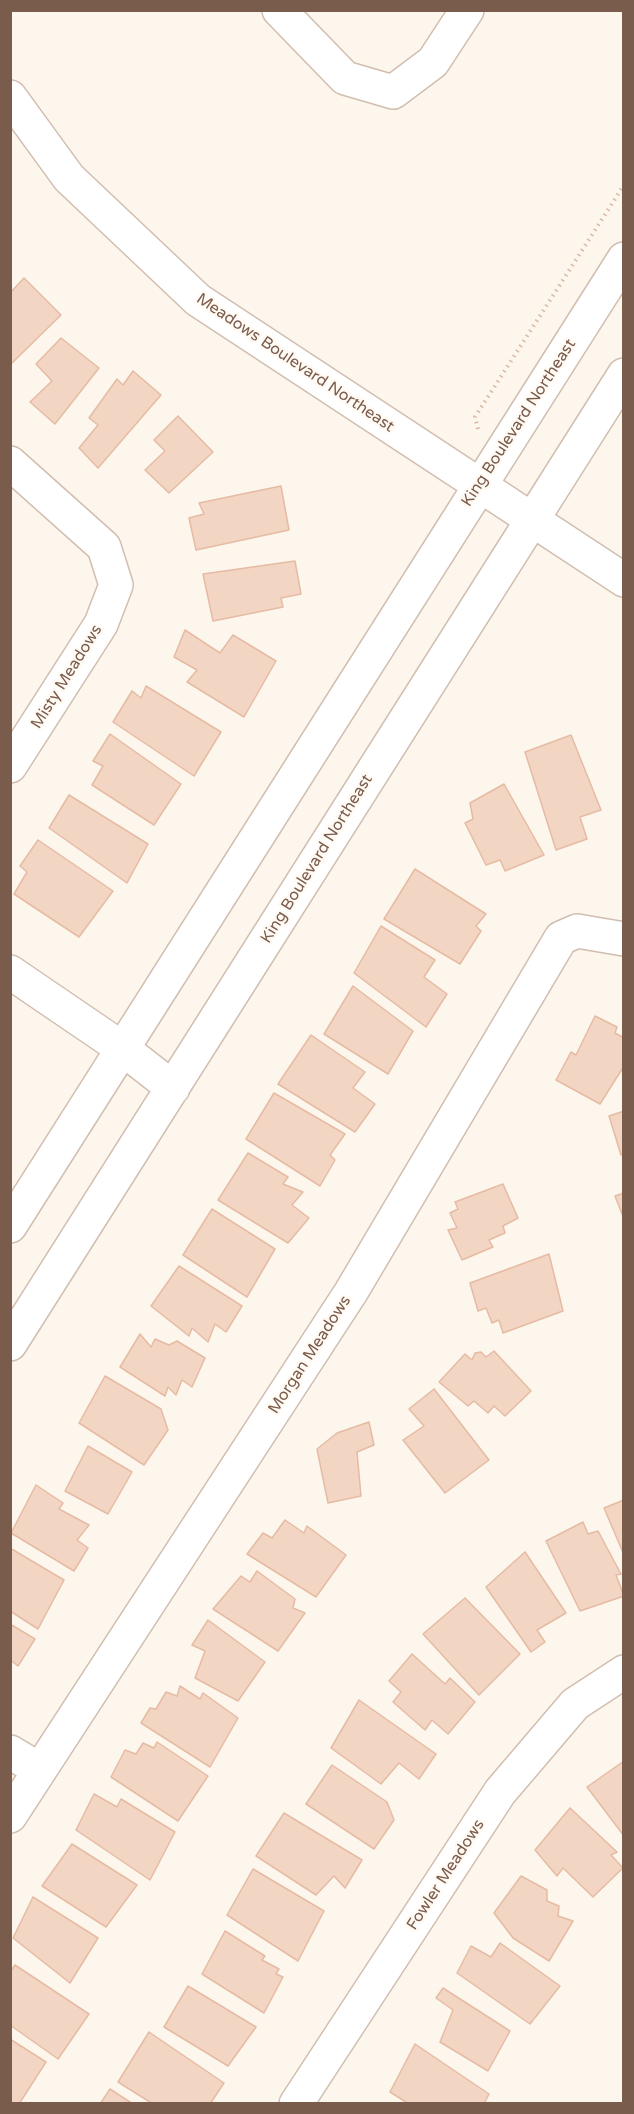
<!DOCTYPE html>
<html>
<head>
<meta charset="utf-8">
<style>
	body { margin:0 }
	#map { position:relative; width:634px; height:2114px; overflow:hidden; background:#fdf6ec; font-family:"Varela Round",sans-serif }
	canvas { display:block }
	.frame { position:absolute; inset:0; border:12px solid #7a5c4d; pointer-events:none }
</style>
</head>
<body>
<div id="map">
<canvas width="634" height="2114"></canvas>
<div class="frame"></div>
</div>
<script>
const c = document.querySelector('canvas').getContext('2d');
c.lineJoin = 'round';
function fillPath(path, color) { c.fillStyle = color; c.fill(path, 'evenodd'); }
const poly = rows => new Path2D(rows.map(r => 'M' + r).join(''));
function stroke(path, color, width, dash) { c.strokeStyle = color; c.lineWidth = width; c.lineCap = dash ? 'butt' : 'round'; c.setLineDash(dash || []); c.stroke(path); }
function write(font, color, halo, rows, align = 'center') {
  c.font = font + ' "Varela Round",sans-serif'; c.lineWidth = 5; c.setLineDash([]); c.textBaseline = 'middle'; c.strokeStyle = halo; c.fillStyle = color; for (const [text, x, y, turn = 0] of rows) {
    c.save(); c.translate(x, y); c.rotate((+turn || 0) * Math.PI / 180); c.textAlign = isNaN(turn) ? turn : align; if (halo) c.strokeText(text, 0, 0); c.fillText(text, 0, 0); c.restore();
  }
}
const building = poly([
	[24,278,61,315,10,365,10,293,24,278],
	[61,338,99,368,55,424,30,402,52,381,36,364,61,338],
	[133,371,161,395,98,468,79,448,98,425,89,418,117,379,123,385,133,371],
	[178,416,213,452,169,493,145,470,165,451,154,440,178,416],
	[281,486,289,530,196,550,189,518,204,514,199,503,281,486],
	[295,561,301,594,281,598,283,607,213,621,203,574,295,561],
	[185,630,220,653,233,635,276,661,244,717,187,682,197,670,174,657,185,630],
	[146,686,221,732,194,776,113,722,132,691,141,698,146,686],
	[110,734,181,784,154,825,92,785,103,766,93,761,110,734],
	[571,735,601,810,580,817,587,839,556,850,525,752,571,735],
	[504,784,544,855,505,871,500,860,486,865,465,823,473,819,470,803,504,784],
	[69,795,148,844,127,883,49,828,69,795],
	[38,840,113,891,79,937,14,894,27,872,20,866,38,840],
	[415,869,486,914,476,926,481,931,460,964,384,919,415,869],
	[381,926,435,960,424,977,447,994,426,1027,354,973,381,926],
	[353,986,413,1031,388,1074,324,1034,353,986],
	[595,1016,617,1027,615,1033,624,1038,624,1066,600,1104,556,1080,571,1052,576,1055,595,1016],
	[311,1035,365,1072,353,1088,375,1104,355,1132,278,1084,311,1035],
	[274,1093,345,1134,330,1155,335,1160,320,1186,246,1139,274,1093],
	[624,1111,624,1153,621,1155,609,1116,624,1111],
	[248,1153,288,1177,283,1184,303,1192,292,1205,309,1218,288,1243,218,1200,248,1153],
	[503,1184,518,1218,503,1226,505,1233,489,1240,493,1247,462,1260,448,1230,457,1228,450,1213,458,1209,455,1202,503,1184],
	[624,1193,624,1219,615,1196,624,1193],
	[212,1209,275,1249,247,1297,183,1255,212,1209],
	[549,1254,563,1311,503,1333,499,1320,492,1323,486,1308,478,1311,470,1283,549,1254],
	[179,1266,242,1306,226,1332,215,1324,208,1342,192,1328,189,1336,151,1306,179,1266],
	[140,1334,151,1347,155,1339,169,1345,177,1341,205,1358,192,1387,182,1380,176,1395,168,1387,165,1396,120,1367,140,1334],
	[494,1351,531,1391,505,1416,494,1406,488,1413,474,1401,468,1406,439,1382,465,1354,472,1360,475,1353,481,1352,486,1357,494,1351],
	[105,1376,161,1409,168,1430,144,1465,79,1423,105,1376],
	[434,1389,489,1460,445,1493,403,1440,424,1426,409,1409,434,1389],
	[369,1422,374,1445,357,1452,361,1496,328,1503,317,1449,337,1433,369,1422],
	[88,1446,132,1472,108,1514,65,1491,88,1446],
	[36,1485,63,1503,59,1509,89,1525,77,1540,88,1548,74,1571,11,1533,36,1485],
	[624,1500,624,1555,604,1508,624,1500],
	[285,1520,304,1533,307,1526,346,1555,316,1597,247,1554,263,1533,272,1538,285,1520],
	[583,1522,588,1534,598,1531,621,1574,616,1575,624,1596,580,1611,546,1541,583,1522],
	[10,1548,64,1580,38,1629,10,1611,10,1548],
	[525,1552,566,1613,537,1630,545,1642,531,1652,486,1587,525,1552],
	[257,1571,295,1599,293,1608,305,1613,278,1651,213,1609,241,1576,250,1582,257,1571],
	[465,1598,520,1654,479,1695,423,1634,465,1598],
	[208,1620,265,1662,238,1701,195,1678,205,1651,192,1645,208,1620],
	[10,1624,35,1639,18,1666,10,1660,10,1624],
	[412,1654,445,1684,450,1678,475,1702,448,1734,432,1720,425,1730,393,1702,401,1692,389,1681,412,1654],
	[180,1686,200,1699,203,1693,238,1718,210,1767,141,1723,150,1708,156,1709,166,1692,177,1696,180,1686],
	[359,1700,436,1754,419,1779,399,1763,381,1784,331,1748,359,1700],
	[157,1742,208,1776,178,1821,111,1777,125,1750,136,1754,143,1743,154,1748,157,1742],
	[624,1761,624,1836,587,1787,624,1761],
	[332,1765,387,1802,394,1820,374,1849,306,1804,332,1765],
	[94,1794,117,1807,121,1799,175,1832,150,1880,76,1830,94,1794],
	[570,1808,617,1852,611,1855,623,1868,593,1897,563,1868,557,1876,535,1850,570,1808],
	[284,1813,362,1860,345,1888,334,1876,316,1895,256,1856,284,1813],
	[72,1844,137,1885,106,1927,42,1886,72,1844],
	[253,1869,324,1911,298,1961,227,1915,253,1869],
	[521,1876,547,1890,547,1901,559,1906,558,1916,573,1921,549,1961,513,1938,494,1913,521,1876],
	[33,1897,98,1938,70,1983,13,1938,33,1897],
	[225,1931,265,1956,262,1960,279,1969,276,1974,283,1977,264,2013,202,1974,225,1931],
	[500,1943,560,1986,530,2024,457,1973,471,1946,491,1957,500,1943],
	[15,1965,89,2014,58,2059,10,2025,10,1972,15,1965],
	[188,1986,256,2027,228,2066,164,2027,188,1986],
	[443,1988,510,2031,488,2071,440,2042,453,2010,436,1998,443,1988],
	[149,2032,224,2083,210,2104,153,2104,118,2082,149,2032],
	[10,2039,46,2062,19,2104,10,2102,10,2039],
	[415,2044,489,2094,484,2104,409,2104,390,2092,415,2044],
	[110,2089,133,2104,100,2104,110,2089]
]);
fillPath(building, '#f3d5c3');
stroke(building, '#e6bba3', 1.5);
const minor = poly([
	[279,10,345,78,393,92,433,62,467,10],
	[10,97,69,178,198,300,624,580],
	[10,463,104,547,116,585,101,624,10,766],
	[10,972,123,1049,173,1088],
	[10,1226,624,259],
	[10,1344,624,375],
	[10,1752,40,1770],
	[10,1816,351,1292,561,938,577,931,624,939],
	[296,2104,500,1792,575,1704,624,1672]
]);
stroke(minor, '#d1beb0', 36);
stroke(poly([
	[478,429,475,417,624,185]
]), '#d9b8a5', 4, [1.5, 4.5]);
stroke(minor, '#fff', 33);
write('16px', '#7a5c4d', '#fffaf3', [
	["Meadows Boulevard Northeast",295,363,34],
	["King Boulevard Northeast",519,423,-57],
	["Misty Meadows",67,677,-58],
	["King Boulevard Northeast",317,859,-58],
	["Morgan Meadows",310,1355,-57],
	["Fowler Meadows",446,1875,-57]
]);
</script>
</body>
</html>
